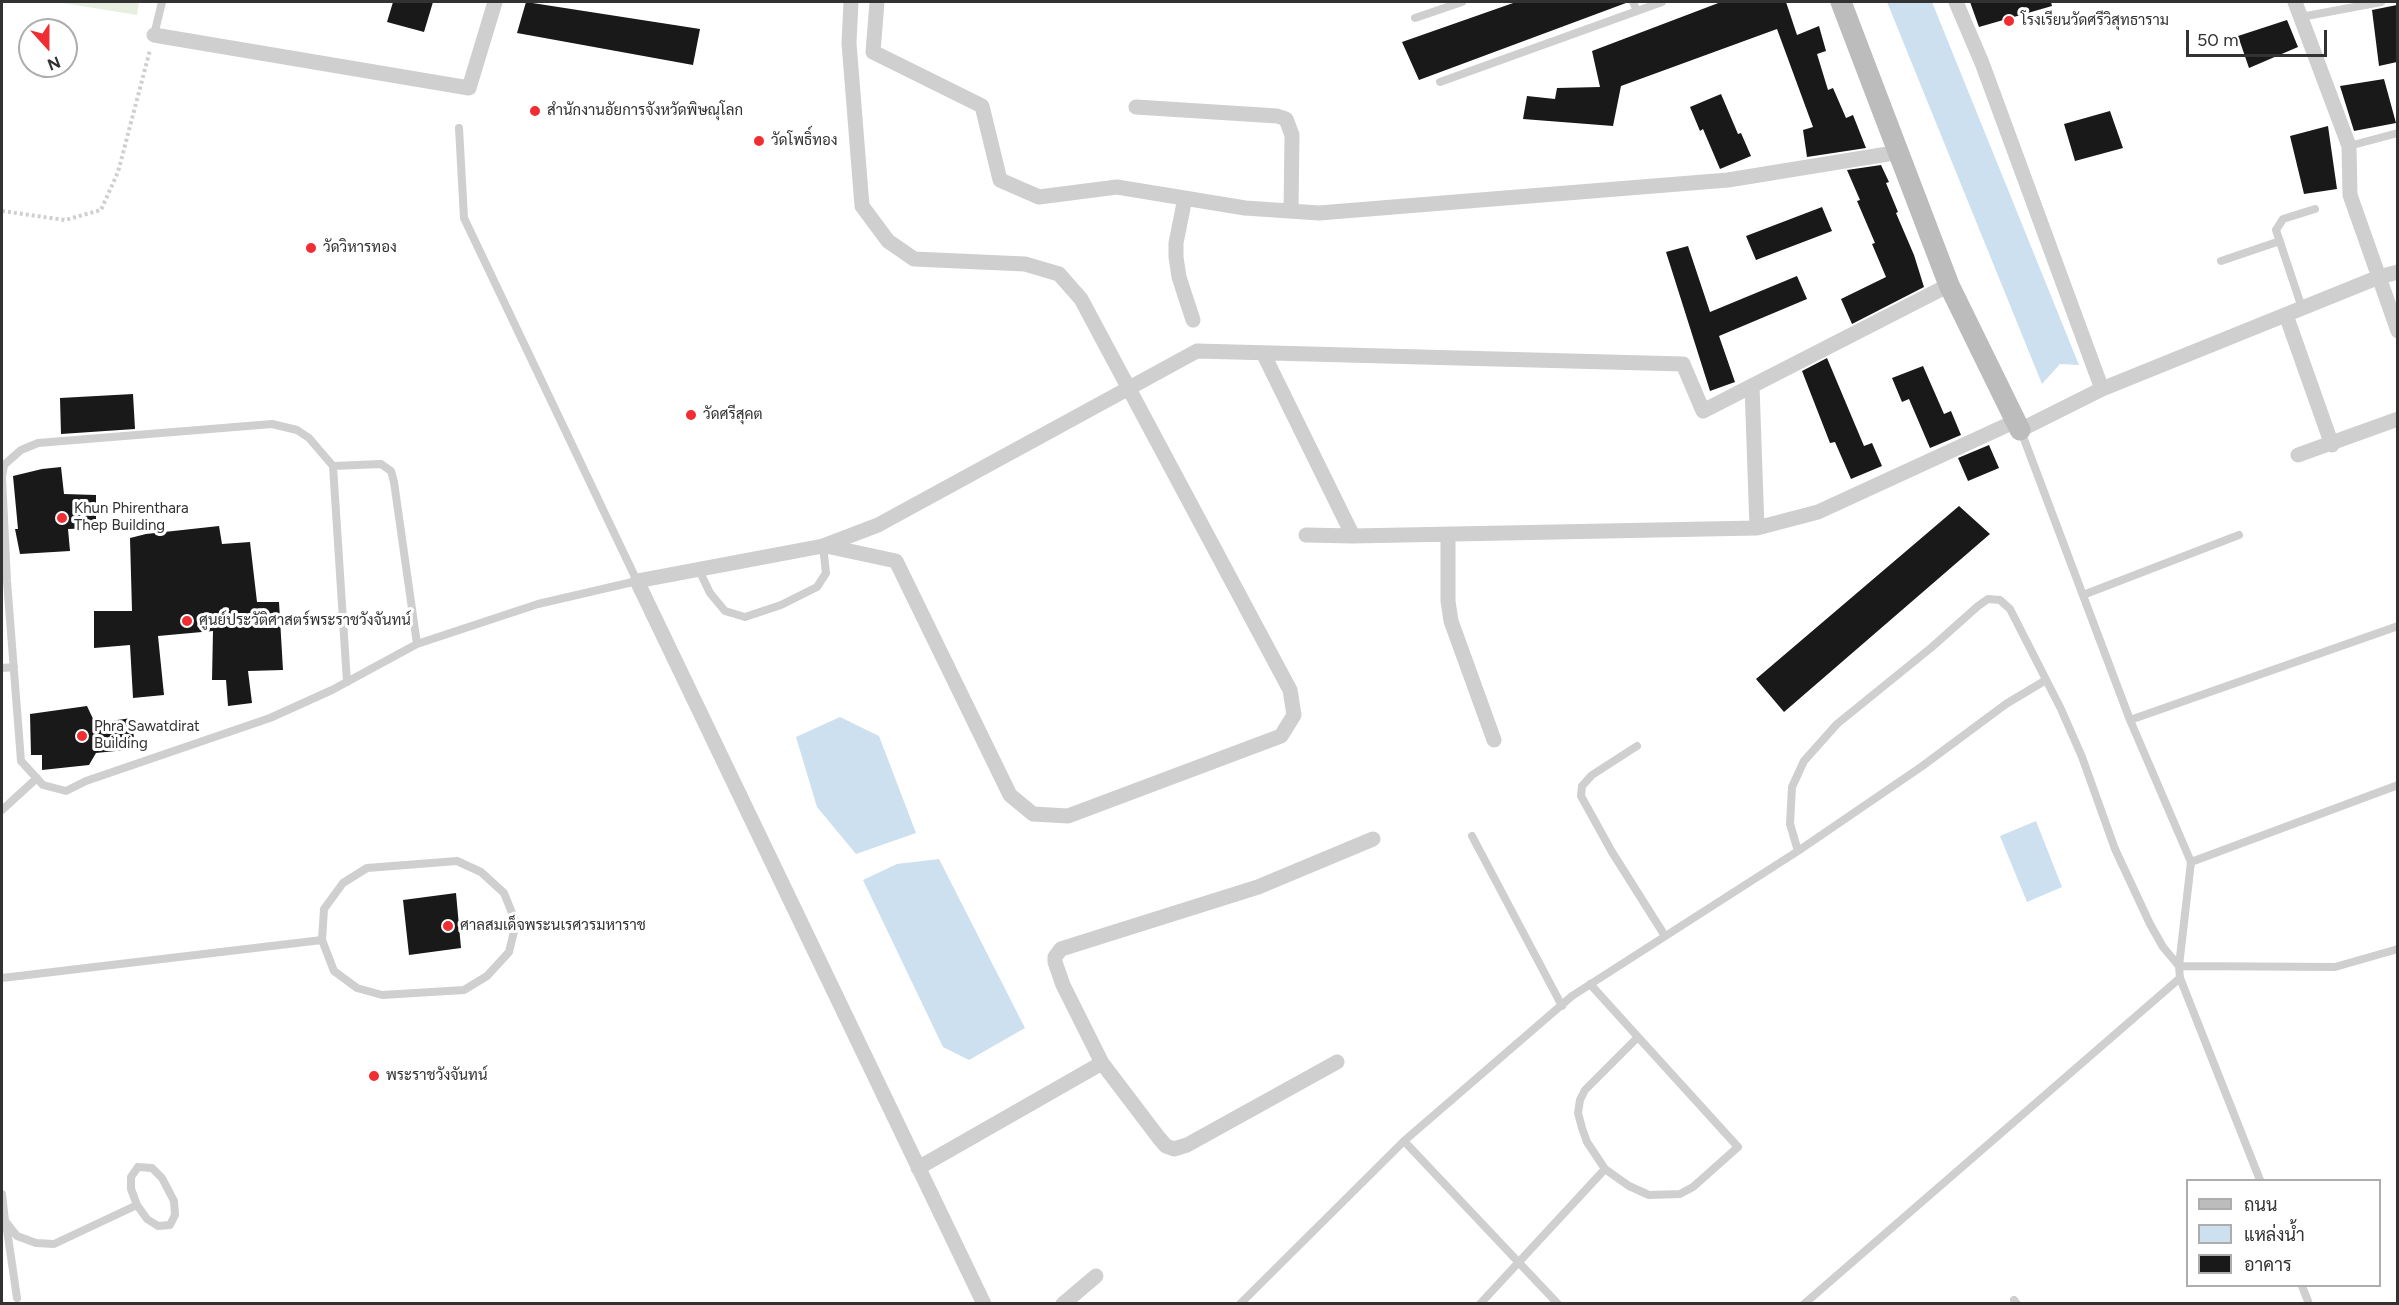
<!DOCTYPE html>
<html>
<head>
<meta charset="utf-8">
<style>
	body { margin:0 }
	#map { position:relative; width:2399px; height:1305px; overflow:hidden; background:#fff; font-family:Figtree,Sarabun,sans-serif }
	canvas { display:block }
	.frame { position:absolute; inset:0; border:3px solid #323232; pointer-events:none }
	.legend { position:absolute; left:2186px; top:1179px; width:195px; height:108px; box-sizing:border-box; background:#fff; border:2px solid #adadad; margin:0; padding:8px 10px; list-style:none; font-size:18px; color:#323232 }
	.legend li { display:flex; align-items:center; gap:12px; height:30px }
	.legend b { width:30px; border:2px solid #adadad }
	.north { position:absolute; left:18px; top:18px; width:60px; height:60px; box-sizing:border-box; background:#fff; border:2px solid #adadad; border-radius:50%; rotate:159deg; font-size:16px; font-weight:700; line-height:24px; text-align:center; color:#323232 }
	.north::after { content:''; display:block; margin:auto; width:21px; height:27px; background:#ef2d33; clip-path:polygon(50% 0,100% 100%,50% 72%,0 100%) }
	.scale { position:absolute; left:2186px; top:30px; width:141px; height:27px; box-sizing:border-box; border:3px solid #323232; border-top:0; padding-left:8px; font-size:18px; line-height:21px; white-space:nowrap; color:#323232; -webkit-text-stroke:4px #fff; paint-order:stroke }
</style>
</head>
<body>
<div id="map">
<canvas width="2399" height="1305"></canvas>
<div class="frame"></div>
<ul class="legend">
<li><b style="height:8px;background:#bcbcbc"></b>ถนน</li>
<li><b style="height:16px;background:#cce0ef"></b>แหล่งน้ำ</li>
<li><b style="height:16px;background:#191919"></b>อาคาร</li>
</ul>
<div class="north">N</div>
<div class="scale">50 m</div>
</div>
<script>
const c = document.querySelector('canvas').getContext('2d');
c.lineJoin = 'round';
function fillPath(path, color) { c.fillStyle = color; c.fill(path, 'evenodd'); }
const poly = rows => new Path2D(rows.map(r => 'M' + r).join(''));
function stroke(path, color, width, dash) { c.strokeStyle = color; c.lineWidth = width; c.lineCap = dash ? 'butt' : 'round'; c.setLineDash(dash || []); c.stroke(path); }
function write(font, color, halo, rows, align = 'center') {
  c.font = font + ' Figtree,Sarabun,sans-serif'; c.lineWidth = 6; c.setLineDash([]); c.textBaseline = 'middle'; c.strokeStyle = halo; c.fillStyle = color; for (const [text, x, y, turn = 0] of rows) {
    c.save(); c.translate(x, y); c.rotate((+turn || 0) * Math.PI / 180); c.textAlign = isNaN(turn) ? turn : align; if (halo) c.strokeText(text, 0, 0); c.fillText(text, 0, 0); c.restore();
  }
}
fillPath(poly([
	[57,2,139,2,137,15]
]), '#e7efe0');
fillPath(poly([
	[1887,2,1932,2,2079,365,2060,364,2042,384],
	[840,717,879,736,916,833,856,854,817,807,796,737],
	[2036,821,2062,887,2027,902,2000,836],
	[939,859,1025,1028,969,1060,943,1047,863,880,897,864]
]), '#cce0ef');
fillPath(poly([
	[393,2,433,2,424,32,387,22],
	[526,2,700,29,693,65,517,33],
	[1516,2,1626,3,1419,80,1402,42],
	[1721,2,1786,2,1797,35,1819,26,1826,51,1817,54,1828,90,1833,88,1846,118,1853,115,1866,148,1807,157,1803,130,1813,127,1777,29,1621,86,1613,126,1523,119,1527,96,1555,99,1557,88,1600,87,1592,51],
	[1970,2,2051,2,2052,6,1979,27],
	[2397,5,2397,62,2379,66,2372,10],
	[2287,20,2298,47,2249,68,2238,36],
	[2384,79,2396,123,2354,131,2340,86],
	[1721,94,1738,134,1741,133,1751,156,1720,169,1703,129,1700,131,1690,107],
	[2110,111,2123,148,2075,161,2064,124],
	[2328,126,2337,189,2304,194,2290,136],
	[1881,165,1889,182,1886,183,1898,212,1896,213,1914,255,1924,287,1852,324,1841,299,1886,277,1872,244,1875,243,1857,201,1860,200,1847,170],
	[1822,207,1832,231,1756,260,1746,236],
	[1688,246,1710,312,1797,276,1807,299,1719,336,1735,382,1710,391,1666,252],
	[1827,358,1864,446,1872,443,1882,466,1851,479,1835,442,1830,443,1802,371],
	[1923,366,1944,414,1951,411,1961,435,1930,448,1909,399,1902,402,1892,378],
	[133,394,135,429,61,434,60,398],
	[1989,445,1999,468,1968,481,1958,458],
	[61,467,64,494,96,495,96,528,68,529,70,551,20,554,15,529,18,529,13,476,42,469],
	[1959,506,1990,534,1784,712,1756,679],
	[219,526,222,544,250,542,257,602,279,602,283,670,248,671,252,703,228,706,226,680,212,680,213,631,158,636,164,695,133,698,130,645,94,648,94,611,132,611,130,538,146,534],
	[87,706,95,723,132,718,135,749,96,753,89,765,42,770,42,755,31,755,30,714],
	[456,893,461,948,409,955,403,900]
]), '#191919');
stroke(poly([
	[2,211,65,220,101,210,118,172,150,50]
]), '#cfcfcf', 4, [3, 3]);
stroke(poly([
	[1633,2,1637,11],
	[2301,17,2381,2],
	[1415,18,1462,2],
	[154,35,162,2],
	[1440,82,1662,2],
	[2349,146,2398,133],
	[2221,261,2280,241],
	[2302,308,2276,230,2283,219,2315,209],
	[333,466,381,464,391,471,394,482,417,644],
	[698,568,710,593,725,611,745,617,781,605,817,587,826,573,823,546],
	[2083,595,2239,535],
	[2,668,14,667],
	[347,682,333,466,309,438,297,430,272,424,38,443,21,450,4,465,2,477,7,581,21,761,43,785,66,791,86,781,270,718,332,690,417,644,538,604,637,581,464,218,459,128],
	[2130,720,2398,626],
	[1637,746,1592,775,1582,786,1581,796,1612,852,1665,936],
	[2,810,37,778],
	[1472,836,1562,1006],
	[1798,851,1790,824,1792,787,1804,761,1837,724,1932,647,1978,606,1988,599,2000,600,2010,609,2061,709,2082,757,2115,849,2150,924,2163,947,2179,966,2335,967,2398,949],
	[457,861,481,872,504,893,516,923,509,952,487,976,464,990,382,995,357,988,334,971,322,940,324,909,343,883,367,868,457,861],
	[2191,862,2398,785],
	[2,978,322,940],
	[2180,978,2260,1180],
	[1590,984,1638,1037,1738,1147,1693,1187,1680,1194,1649,1195,1629,1186,1605,1169,1587,1142,1582,1128,1578,1113,1580,1100,1585,1090,1638,1037],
	[138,1167,152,1168,162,1178,174,1201,175,1215,170,1225,158,1226,147,1219,137,1205,131,1189,131,1177,138,1167],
	[2,1194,5,1221,17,1236,36,1243,54,1244,137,1205],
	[6,1223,17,1298],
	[2302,1286,2309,1304],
	[2014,1300,2017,1304],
	[1240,1304,1404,1141],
	[1480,1304,1605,1169],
	[1558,1304,1404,1141,1572,996,1798,851,1921,767,2006,704,2046,680],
	[1804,1304,2180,978,2179,966,2191,862,2130,720,2021,431]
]), '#cfcfcf', 8);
stroke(poly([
	[877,2,873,52,982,106,1000,180,1039,197,1117,187,1245,208,1319,213,1728,180,1900,152],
	[1956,2,1982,63,2102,389],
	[2295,2,2349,146,2350,195,2398,331],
	[154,35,469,88,495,2],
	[1136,107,1277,116,1286,119,1292,135,1291,211],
	[1185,198,1176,243,1176,257,1179,277,1193,320],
	[2286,315,2332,445],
	[1263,353,1353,536],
	[1752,386,1757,528],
	[2020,430,2102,389,2379,277,2398,272],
	[2298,455,2398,419],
	[1448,534,1448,601,1451,621,1494,740],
	[1306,535,1353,536,1757,528,1818,512,2016,421],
	[826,546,896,561,1010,795,1033,814,1068,816,1281,736,1294,715,1290,690,1081,299,1059,274,1025,264,914,259,888,241,862,206,849,43,851,2],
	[1102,1063,1159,1138,1166,1146,1174,1149,1187,1145,1337,1062],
	[918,1168,1102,1063,1063,985,1055,962,1055,957,1061,949,1258,887,1373,839],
	[984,1304,637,581,823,546,878,525,1197,351,1683,364,1703,411,1949,285],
	[1063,1304,1096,1276]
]), '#cfcfcf', 15);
stroke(poly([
	[1841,2,1949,285,2020,430]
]), '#bcbcbc', 21);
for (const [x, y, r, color] of [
	[2009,21,6,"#ef2d33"],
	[535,111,6,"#ef2d33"],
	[759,141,6,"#ef2d33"],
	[311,248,6,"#ef2d33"],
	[691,415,6,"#ef2d33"],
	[62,518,6,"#ef2d33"],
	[187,621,6,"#ef2d33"],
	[82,736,6,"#ef2d33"],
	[448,926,6,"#ef2d33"],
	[374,1076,6,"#ef2d33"]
]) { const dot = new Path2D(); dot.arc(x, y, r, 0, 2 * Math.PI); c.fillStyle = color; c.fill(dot); stroke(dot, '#fff', 2); }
write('15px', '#323232', '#fff', [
	["โรงเรียนวัดศรีวิสุทธาราม",2021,21],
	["สำนักงานอัยการจังหวัดพิษณุโลก",547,111],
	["วัดโพธิ์ทอง",771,141],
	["วัดวิหารทอง",323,248],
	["วัดศรีสุคต",703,415],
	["Khun Phirenthara",74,509],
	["Thep Building",74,526],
	["ศูนย์ประวัติศาสตร์พระราชวังจันทน์",199,621],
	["Phra Sawatdirat",94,727],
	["Building",94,744],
	["ศาลสมเด็จพระนเรศวรมหาราช",460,926],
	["พระราชวังจันทน์",386,1076]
], 'left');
</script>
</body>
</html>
